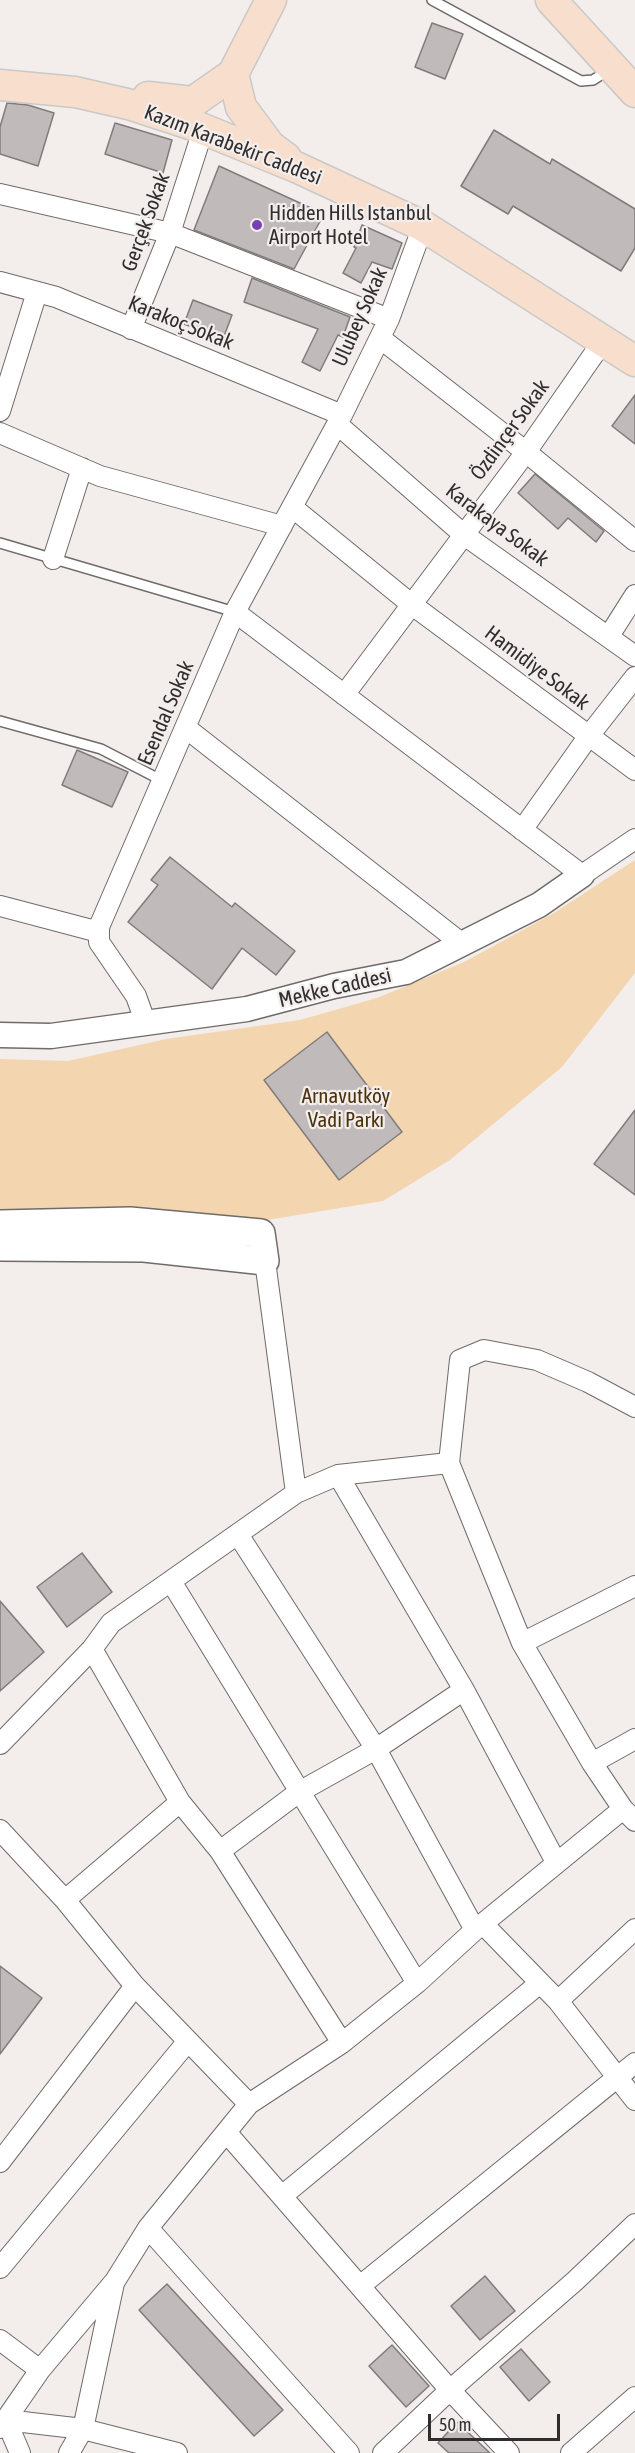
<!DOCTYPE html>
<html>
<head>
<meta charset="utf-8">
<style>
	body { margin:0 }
	#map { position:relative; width:635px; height:2453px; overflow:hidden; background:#f3edec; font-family:"Asap Condensed",sans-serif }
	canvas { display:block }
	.scale { position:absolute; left:428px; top:2414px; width:132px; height:27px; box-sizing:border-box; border:3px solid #302e2d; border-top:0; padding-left:8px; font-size:18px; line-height:21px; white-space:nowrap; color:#302e2d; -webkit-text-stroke:4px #f3edec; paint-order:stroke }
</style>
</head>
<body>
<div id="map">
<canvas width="635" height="2453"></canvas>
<div class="scale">50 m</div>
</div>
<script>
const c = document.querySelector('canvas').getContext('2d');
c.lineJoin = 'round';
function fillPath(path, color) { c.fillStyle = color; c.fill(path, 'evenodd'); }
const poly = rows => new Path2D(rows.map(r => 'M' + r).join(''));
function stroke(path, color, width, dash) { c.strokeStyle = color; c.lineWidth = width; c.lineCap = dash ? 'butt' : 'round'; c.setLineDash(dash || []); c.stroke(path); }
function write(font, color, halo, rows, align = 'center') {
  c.font = font + ' "Asap Condensed",sans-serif'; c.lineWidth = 4.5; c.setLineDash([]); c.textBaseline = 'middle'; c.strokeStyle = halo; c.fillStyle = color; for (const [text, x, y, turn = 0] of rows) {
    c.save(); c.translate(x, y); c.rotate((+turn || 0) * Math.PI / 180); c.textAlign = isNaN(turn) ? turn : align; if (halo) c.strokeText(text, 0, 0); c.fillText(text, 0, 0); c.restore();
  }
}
fillPath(poly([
	[635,860,635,973,562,1067,450,1160,383,1201,267,1220,212,1214,72,1209,0,1212,0,1059,68,1061,166,1039,300,1020,377,998,464,962,554,913]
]), '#f3d6af');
const building = poly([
	[432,23,463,34,445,79,415,67,432,23],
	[7,103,28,105,54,113,38,166,0,154,0,127,7,103],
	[115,123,172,140,163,173,105,154,115,123],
	[494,130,550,164,552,159,635,209,635,248,621,271,513,206,508,214,461,186,494,130],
	[219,166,324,214,294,269,194,230,219,166],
	[362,225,402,243,392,269,372,262,361,283,343,273,356,248,354,247,362,225],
	[252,278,350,317,343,337,338,335,320,371,302,362,318,329,244,302,252,278],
	[193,300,232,315,223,339,184,324,193,300],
	[635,395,635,444,612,426,635,395],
	[535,474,604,531,596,542,568,518,558,529,518,493,535,474],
	[77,750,128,772,112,807,62,785,77,750],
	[170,857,232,907,235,903,295,951,276,975,242,948,212,989,128,922,158,885,151,880,170,857],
	[327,1032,402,1132,339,1180,264,1080,327,1032],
	[635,1110,635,1195,594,1164,635,1110],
	[82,1553,112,1592,67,1627,37,1587,82,1553],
	[0,1601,44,1652,0,1691,0,1601],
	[0,1966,42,1998,0,2054,0,1966],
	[485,2276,515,2311,480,2340,451,2306,485,2276],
	[167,2284,283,2410,254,2436,139,2310,167,2284],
	[392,2345,429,2386,406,2407,369,2366,392,2345],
	[521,2349,550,2382,529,2401,500,2367,521,2349],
	[457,2422,490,2453,449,2453,438,2443,457,2422]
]);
fillPath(building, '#c0bbba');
stroke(building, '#817c7c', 1.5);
const service = poly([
	[432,0,581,81,593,80,610,69],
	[0,543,235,612],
	[0,721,101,749,163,781]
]);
const minor = poly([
	[0,194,170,233,389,319],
	[0,282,56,297,342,415],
	[131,329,170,233,203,130],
	[380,338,526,452,635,541],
	[0,411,37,292],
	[337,424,463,534,635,656],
	[0,433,100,476,282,526],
	[292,507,411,604,635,770],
	[53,559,82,468],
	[235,612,582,875,635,839],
	[609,636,635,595],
	[344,695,526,452,603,341],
	[186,728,461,943],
	[522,830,588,737,635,677],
	[0,906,99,932],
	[146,1024,136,996,99,942,99,927,235,612,342,415,389,319,423,226],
	[265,1261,296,1493],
	[449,1463,460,1360,484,1350,537,1360,588,1382,635,1407],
	[338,1475,464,1690,556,1862],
	[239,1536,376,1749,475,1930],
	[172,1583,417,1983],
	[522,1643,635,1586],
	[92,1649,180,1802,220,1851,342,2043],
	[0,1744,92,1649,111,1623,296,1493,338,1475,449,1463,522,1643,592,1763,623,1809,635,1821],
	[592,1763,635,1739],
	[0,1830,65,1900,135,1986,249,2104],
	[220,1851,299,1792,376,1749,464,1690],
	[65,1900,180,1802],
	[483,1924,558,2001,635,2100],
	[558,2001,635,1929],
	[226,2132,450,2390,509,2453],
	[0,2162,135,1986],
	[282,2196,540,1983],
	[148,2228,349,2453],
	[0,2268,188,2041],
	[360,2286,635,2063],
	[0,2340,40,2370],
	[0,2428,40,2370,115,2281,148,2228,249,2104,342,2043,417,1983,475,1930,623,1809],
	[20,2453,6,2420,83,2429,177,2453],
	[69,2453,83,2429,114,2283],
	[383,2453,450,2390,575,2281,635,2224],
	[571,2453,635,2397]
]);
const tertiary = poly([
	[0,1035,51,1036,247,1009,334,986,406,972,539,905,582,875]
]);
const secondary = poly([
	[0,1224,130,1221,261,1233,265,1261,144,1248,0,1247]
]);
const primary = poly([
	[551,0,635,92],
	[233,74,241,107,270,146,286,158],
	[0,85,75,92,132,105,193,125,296,167,423,226,635,361],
	[148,97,193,102,233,74,271,0]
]);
stroke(service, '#6f6b69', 12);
stroke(minor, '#6f6b69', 22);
stroke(tertiary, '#6f6b69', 27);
stroke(secondary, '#6f6b69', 30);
stroke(primary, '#c9c9c8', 33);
stroke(service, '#fff', 9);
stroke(minor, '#fff', 20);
stroke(tertiary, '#fff', 24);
stroke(secondary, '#fff', 27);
stroke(primary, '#f8dfcd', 30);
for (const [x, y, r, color] of [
	[257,225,6,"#7940b6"]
]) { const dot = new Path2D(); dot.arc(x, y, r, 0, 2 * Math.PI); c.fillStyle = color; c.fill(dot); stroke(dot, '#f3edec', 2); }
write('21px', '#302e2d', '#f3edec', [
	["Kazım Karabekir Caddesi",233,145,21],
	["Gerçek Sokak",146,222,-70],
	["Ulubey Sokak",360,317,-66],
	["Karakoç Sokak",181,323,22],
	["Özdinçer Sokak",510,430,-54],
	["Karakaya Sokak",497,525,37],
	["Hamidiye Sokak",537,668,37],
	["Esendal Sokak",166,713,-67],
	["Mekke Caddesi",335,988,-13]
]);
write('21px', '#302e2d', '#f3edec', [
	["Hidden Hills Istanbul",269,213],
	["Airport Hotel",269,237]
], 'left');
write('21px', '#4a330c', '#f3edec', [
	["Arnavutköy",346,1096],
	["Vadi Parkı",346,1120]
]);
</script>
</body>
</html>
